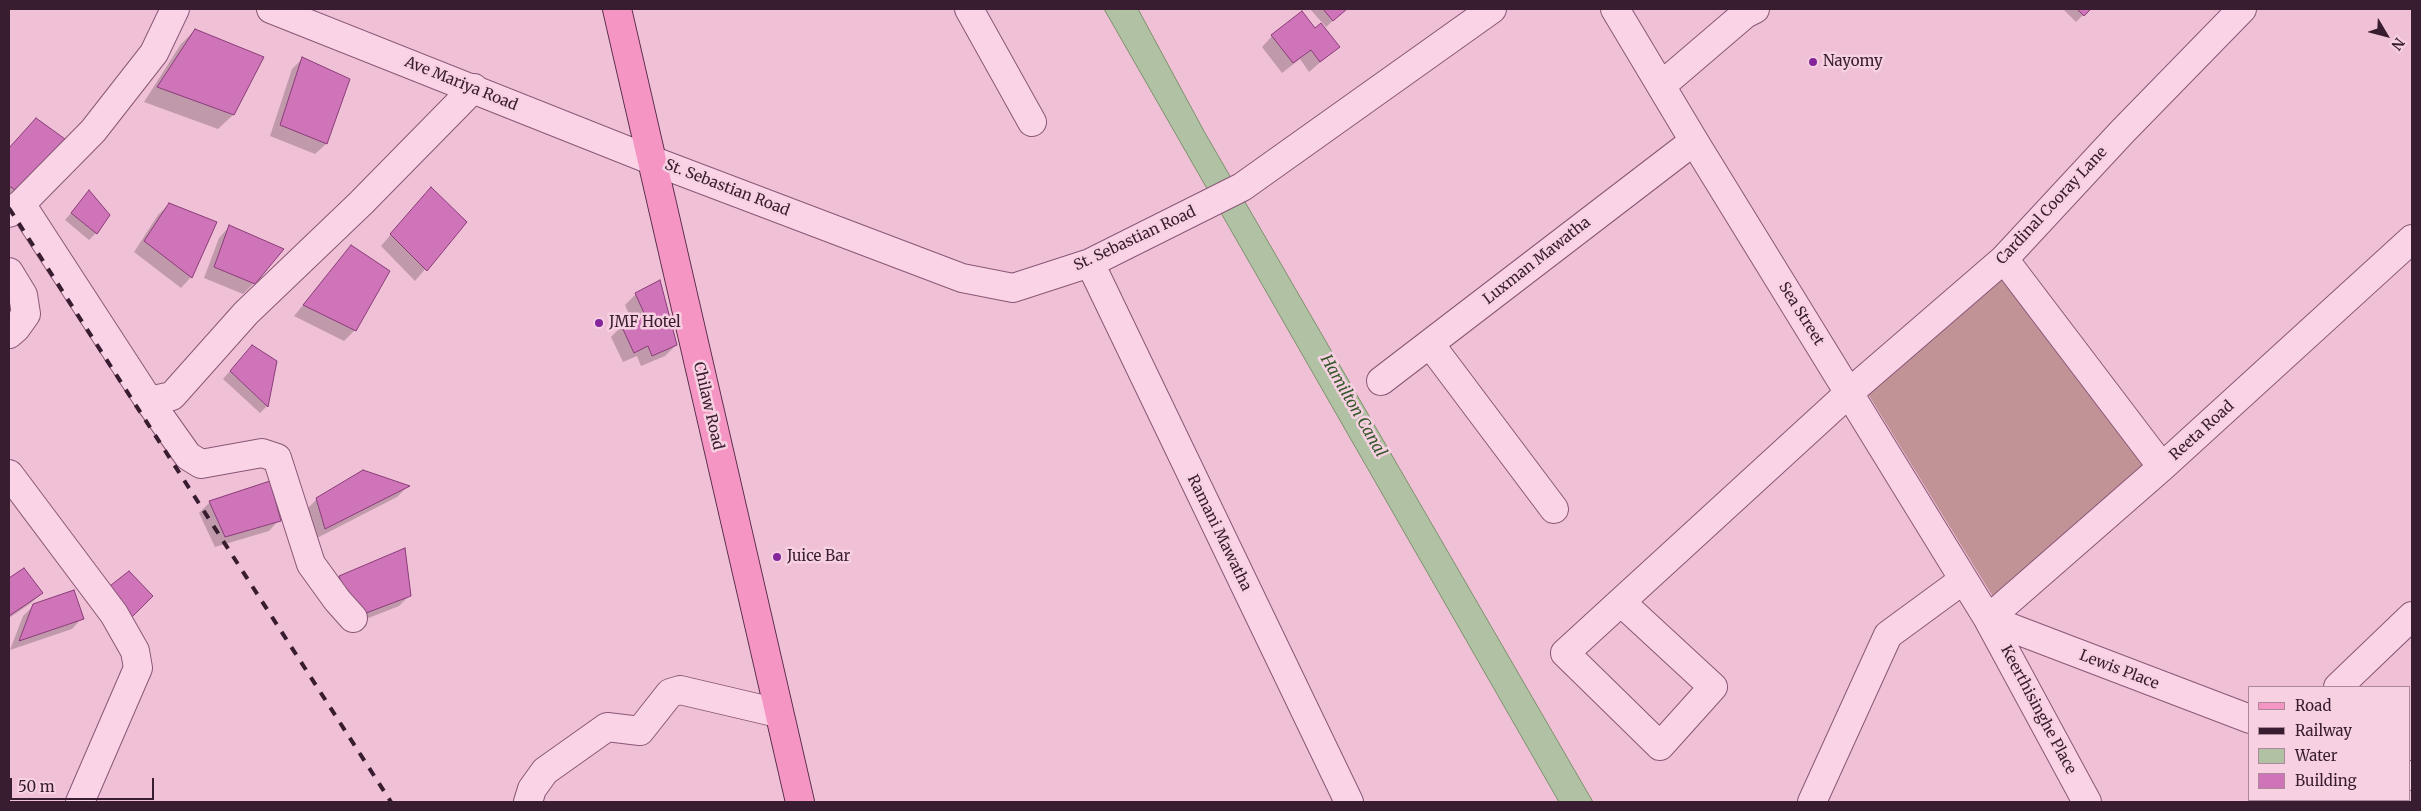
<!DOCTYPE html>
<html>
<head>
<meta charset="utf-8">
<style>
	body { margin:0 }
	#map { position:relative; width:2421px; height:811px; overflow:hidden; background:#f0c0d6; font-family:Merriweather,serif }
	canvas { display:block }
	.frame { position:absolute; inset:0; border:10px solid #381c2f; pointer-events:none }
	.legend { position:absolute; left:2248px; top:686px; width:162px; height:115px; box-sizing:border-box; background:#f7d0e2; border:1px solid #ab889a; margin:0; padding:6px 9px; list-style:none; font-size:15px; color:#381c2f }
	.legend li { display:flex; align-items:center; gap:10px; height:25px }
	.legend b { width:25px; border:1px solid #ab889a }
	.north { position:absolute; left:2361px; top:10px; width:50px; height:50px; -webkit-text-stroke:4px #f7d0e2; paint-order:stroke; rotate:127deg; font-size:14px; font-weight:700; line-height:20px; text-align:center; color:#381c2f }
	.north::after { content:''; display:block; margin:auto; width:18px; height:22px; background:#381c2f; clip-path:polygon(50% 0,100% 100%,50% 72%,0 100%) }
	.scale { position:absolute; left:10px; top:778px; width:144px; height:22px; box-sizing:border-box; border:2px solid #381c2f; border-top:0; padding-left:6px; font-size:15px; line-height:18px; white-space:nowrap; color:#381c2f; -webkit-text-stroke:4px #f7d0e2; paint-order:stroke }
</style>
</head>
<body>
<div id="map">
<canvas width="2421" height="811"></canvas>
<div class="frame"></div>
<ul class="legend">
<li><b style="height:6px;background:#f595c4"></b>Road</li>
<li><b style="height:6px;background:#381c2f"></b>Railway</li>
<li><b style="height:14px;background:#b1c1a3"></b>Water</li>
<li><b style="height:14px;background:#cf74b9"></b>Building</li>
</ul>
<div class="north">N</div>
<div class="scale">50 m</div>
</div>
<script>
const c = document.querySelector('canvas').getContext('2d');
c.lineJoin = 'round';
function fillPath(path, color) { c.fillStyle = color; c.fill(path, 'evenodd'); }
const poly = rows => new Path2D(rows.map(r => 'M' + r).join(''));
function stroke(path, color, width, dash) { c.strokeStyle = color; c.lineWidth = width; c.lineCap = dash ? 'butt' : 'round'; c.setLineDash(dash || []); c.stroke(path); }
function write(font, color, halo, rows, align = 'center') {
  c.font = font + ' Merriweather,serif'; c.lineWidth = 5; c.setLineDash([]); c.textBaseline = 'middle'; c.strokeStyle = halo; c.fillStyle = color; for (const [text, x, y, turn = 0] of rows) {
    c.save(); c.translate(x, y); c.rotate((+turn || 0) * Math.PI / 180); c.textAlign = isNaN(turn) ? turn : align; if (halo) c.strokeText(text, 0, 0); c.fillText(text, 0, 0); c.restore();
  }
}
fillPath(poly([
	[2007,270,2154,464,1995,600,1868,394]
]), '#c29396');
const water = poly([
	[1104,9,1138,9,1205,133,1593,802,1559,802,1104,9]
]);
fillPath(water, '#b1c1a3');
stroke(water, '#7a906a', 1);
fillPath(poly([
	[1310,9,1346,9,1326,27],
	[2063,9,2089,9,2076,22],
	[195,30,262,57,233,115,218,129,144,102,181,44],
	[1315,30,1338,47,1309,72,1300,59,1282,73,1262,47,1272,36],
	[302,59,348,80,326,144,315,154,270,136,292,69],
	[26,130,63,139,9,203,9,149],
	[89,192,96,233,89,240,65,220],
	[420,200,465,222,415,281,381,246],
	[169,204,215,223,191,277,181,288,134,252,158,215],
	[229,227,254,283,243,294,204,278,219,238],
	[351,247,355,330,344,341,294,316],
	[636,294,676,345,665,356,641,366,637,356,623,362,611,337,622,326,632,321,625,305],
	[245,354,275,362,267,406,260,413,223,379],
	[407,487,397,497,315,539,306,510,317,499],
	[210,502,279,520,269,531,215,547,199,513],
	[24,570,42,593,31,603,9,618,9,579],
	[340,577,410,595,399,606,343,628,329,588],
	[34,605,82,618,72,629,10,650,23,616]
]), '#0003');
const building = poly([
	[1323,9,1347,9,1333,21,1323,9],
	[2077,9,2091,9,2084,16,2077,9],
	[1302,11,1315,28,1321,23,1340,47,1320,62,1311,50,1293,63,1271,35,1302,11],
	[195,29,264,57,234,115,157,87,195,29],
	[302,57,350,79,327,144,280,125,302,57],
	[36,118,65,139,22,194,9,186,9,148,36,118],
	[431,187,467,222,427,271,390,234,431,187],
	[89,190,110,215,97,234,71,213,89,190],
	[169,203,217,222,192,278,144,241,169,203],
	[229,225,284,249,255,284,214,267,229,225],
	[351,245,390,271,356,331,303,305,351,245],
	[660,280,677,345,652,356,648,346,634,353,621,325,644,313,635,293,660,280],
	[252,345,277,361,268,407,230,371,252,345],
	[363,470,410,486,325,529,316,498,363,470],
	[270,481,281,521,225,537,209,501,270,481],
	[405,548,411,596,353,618,339,576,405,548],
	[24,568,43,593,9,616,9,578,24,568],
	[129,571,153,596,128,621,106,589,129,571],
	[74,590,84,619,19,641,33,604,74,590]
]);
fillPath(building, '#cf74b9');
stroke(building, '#893c78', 1);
const minor = poly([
	[271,9,651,160,962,278,1013,288,1090,263,1242,187,1492,9],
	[969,9,1032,122],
	[1615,9,1694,141,1988,619,2087,802],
	[1662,85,1745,14,1755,9],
	[21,204,149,401,172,396,246,313,361,203,474,88],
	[9,213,21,204,93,131,154,53,175,9],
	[2004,259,2162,467],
	[1090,263,1349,802],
	[9,272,23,295,26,314,16,328,9,334],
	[1430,344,1554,509],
	[1381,381,1694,141],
	[149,401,188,456,201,464,262,453,277,458,311,564,337,600,353,618],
	[9,474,114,614,135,651,138,668,80,802],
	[1621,602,1713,687,1660,746,1565,653,1850,392,2004,259,2122,132,2242,9],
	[1988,619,2162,467,2412,239],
	[1988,619,2250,719],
	[2338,687,2412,616],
	[2410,775,2412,776],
	[528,802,532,789,545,771,607,727,640,731,670,693,680,690,778,713],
	[1812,802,1888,635,1963,580]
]);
const major = poly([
	[617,9,800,802]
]);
stroke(minor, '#895777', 30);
stroke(major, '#572c4a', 30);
stroke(minor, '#fad3e6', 28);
stroke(major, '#f595c4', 28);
stroke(poly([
	[9,208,391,802]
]), '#381c2f', 4, [9, 9]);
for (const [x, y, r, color] of [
	[1813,62,5,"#85259b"],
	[599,323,5,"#85259b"],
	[777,557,5,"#85259b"]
]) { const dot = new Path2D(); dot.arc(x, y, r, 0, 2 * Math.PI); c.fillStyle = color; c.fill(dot); stroke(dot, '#f7d0e2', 2); }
write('15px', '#381c2f', '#f7d0e2', [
	["Nayomy",1823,62],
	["JMF Hotel",609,323],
	["Juice Bar",787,557]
], 'left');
write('15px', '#381c2f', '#f7d0e2', [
	["Ave Mariya Road",461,84,22],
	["St. Sebastian Road",727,188,21],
	["Cardinal Cooray Lane",2052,206,-47],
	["St. Sebastian Road",1135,239,-25],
	["Luxman Mawatha",1537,261,-38],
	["Sea Street",1801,314,58],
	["Chilaw Road",708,406,77],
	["Reeta Road",2202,431,-42],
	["Ramani Mawatha",1219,533,64],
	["Lewis Place",2119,670,21],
	["Keerthisinghe Place",2038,710,62]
]);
write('italic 16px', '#36592b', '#f7d0e2', [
	["Hamilton Canal",1353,406,60]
]);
</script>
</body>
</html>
